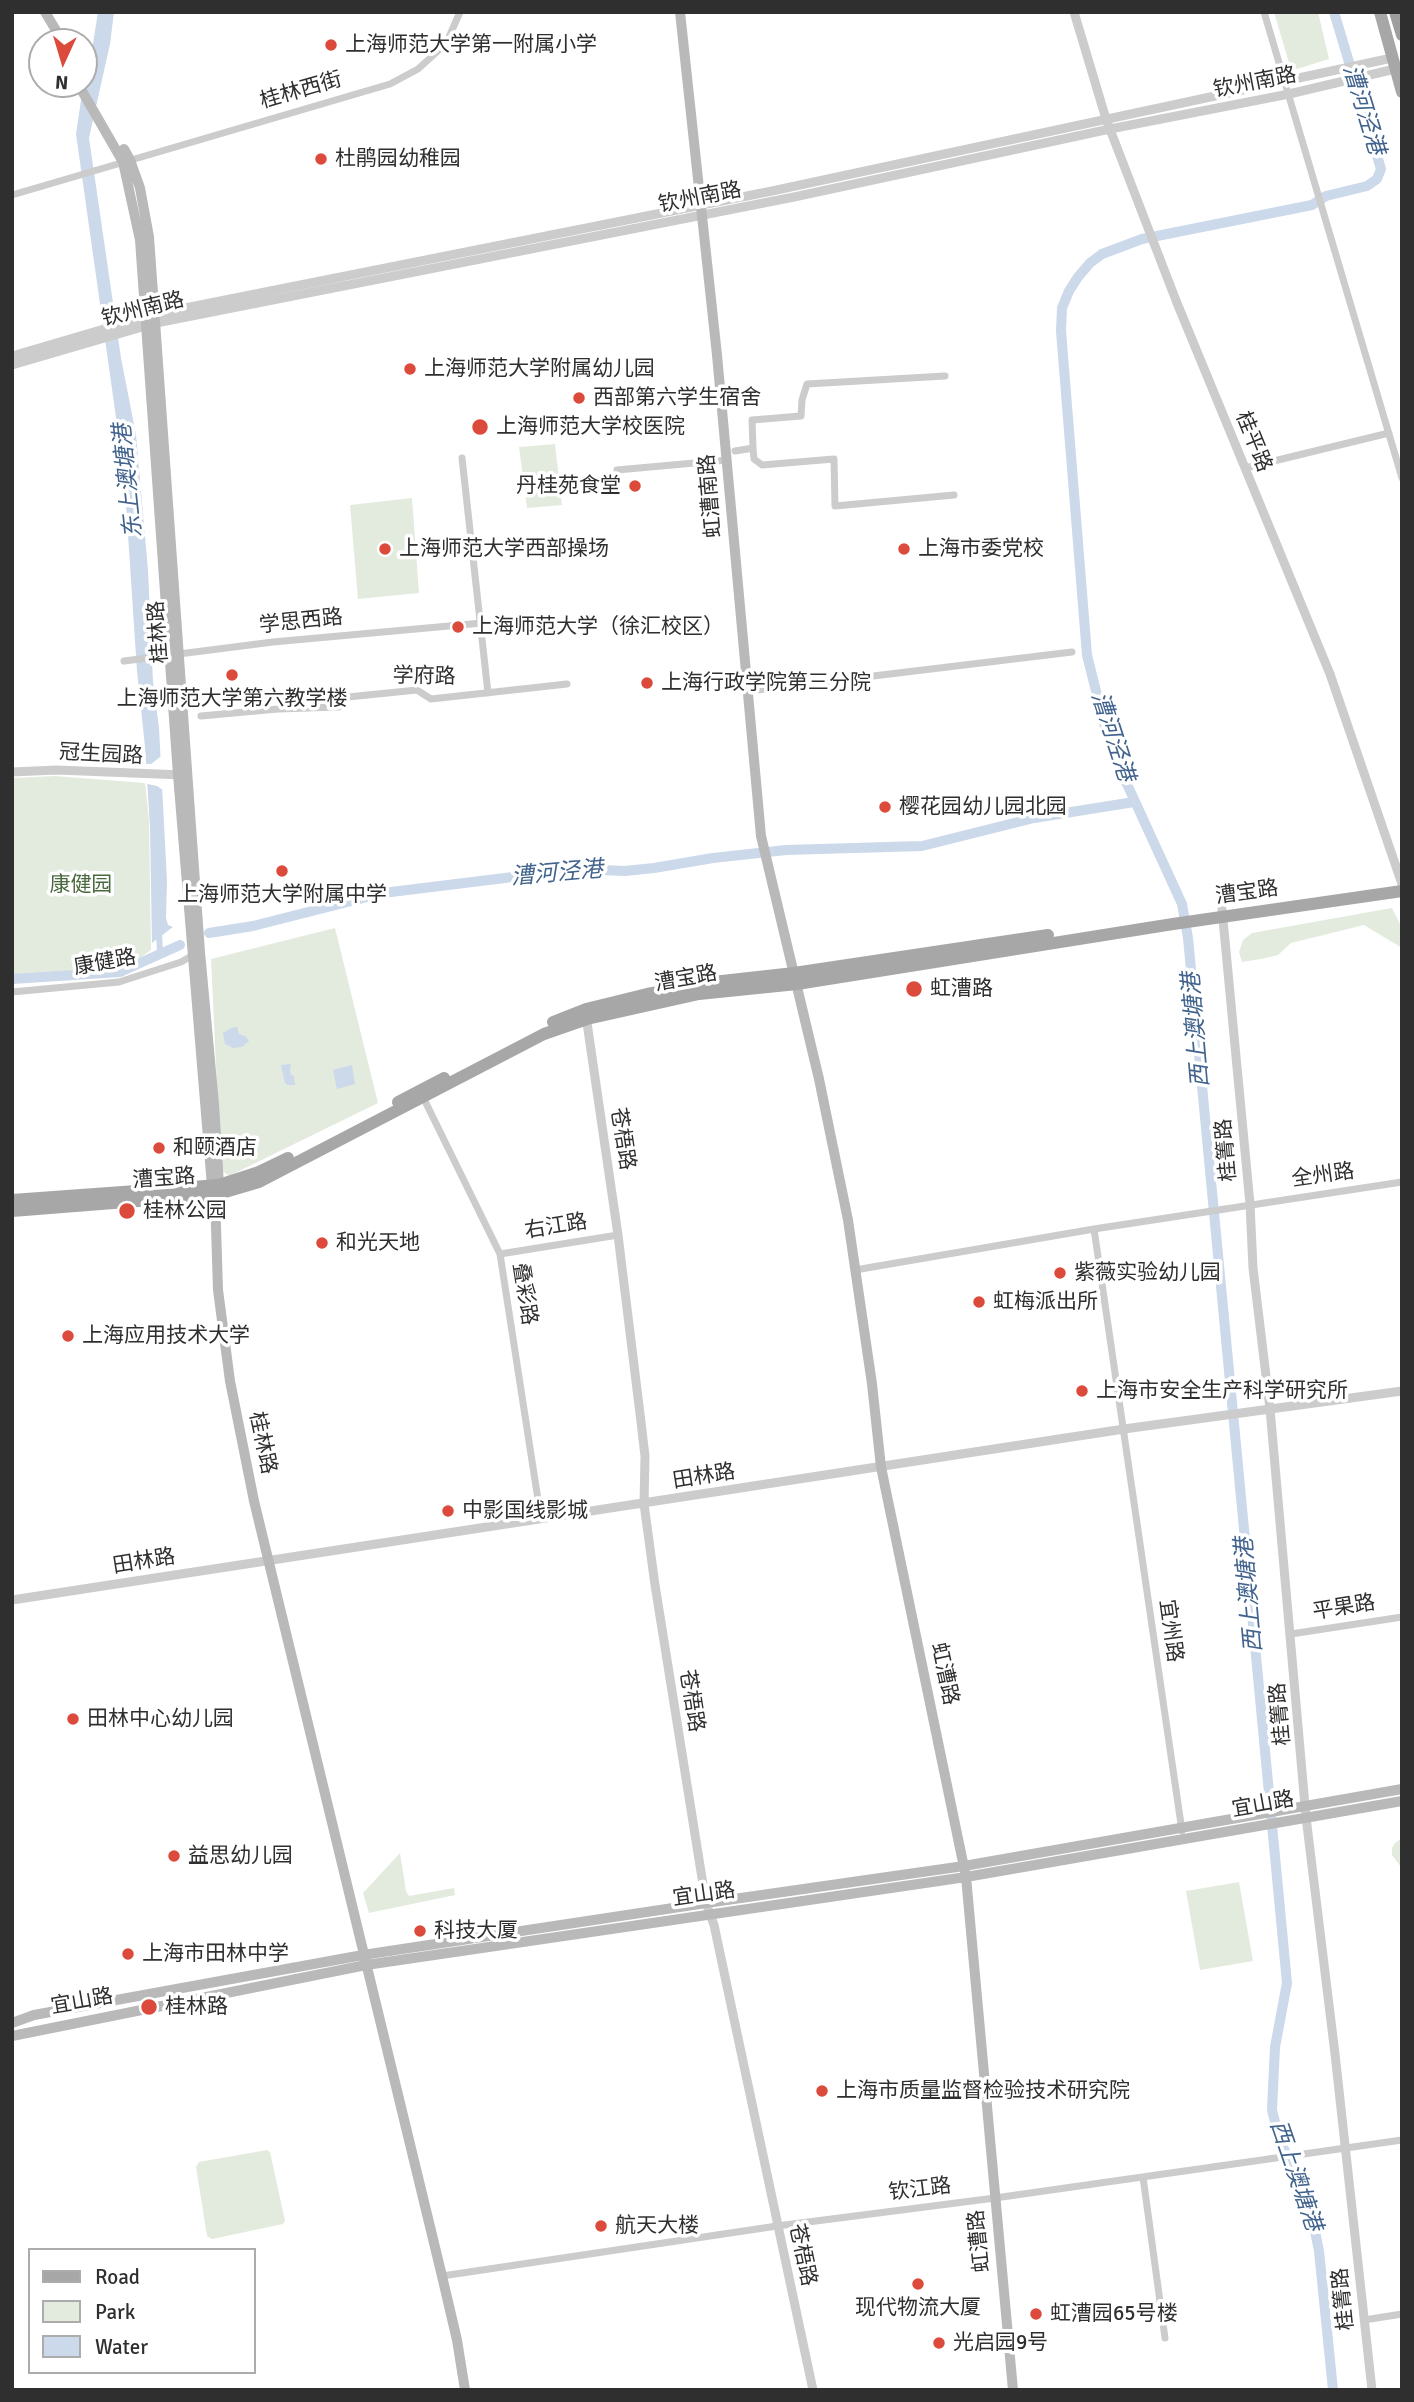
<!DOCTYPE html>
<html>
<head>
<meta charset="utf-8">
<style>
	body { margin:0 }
	#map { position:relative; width:1414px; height:2402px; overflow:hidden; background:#fff; font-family:Signika,sans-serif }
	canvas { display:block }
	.frame { position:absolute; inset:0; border:14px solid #2f2f2f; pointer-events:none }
	.legend { position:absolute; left:28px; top:2248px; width:228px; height:126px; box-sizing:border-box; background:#fff; border:2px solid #acacac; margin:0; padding:9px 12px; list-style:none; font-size:21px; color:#2f2f2f }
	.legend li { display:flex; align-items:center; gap:14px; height:35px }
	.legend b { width:35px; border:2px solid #acacac }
	.north { position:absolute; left:28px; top:28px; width:70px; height:70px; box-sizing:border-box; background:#fff; border:2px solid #acacac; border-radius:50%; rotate:184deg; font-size:19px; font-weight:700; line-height:28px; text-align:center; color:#2f2f2f }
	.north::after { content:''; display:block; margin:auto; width:24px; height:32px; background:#dc4a3b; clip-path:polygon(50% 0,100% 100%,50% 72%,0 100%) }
</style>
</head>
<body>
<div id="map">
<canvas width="1414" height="2402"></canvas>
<div class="frame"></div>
<ul class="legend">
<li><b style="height:9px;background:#a7a7a7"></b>Road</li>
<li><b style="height:19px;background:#e3ebde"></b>Park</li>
<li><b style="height:19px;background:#cbd9ea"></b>Water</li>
</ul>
<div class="north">N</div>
</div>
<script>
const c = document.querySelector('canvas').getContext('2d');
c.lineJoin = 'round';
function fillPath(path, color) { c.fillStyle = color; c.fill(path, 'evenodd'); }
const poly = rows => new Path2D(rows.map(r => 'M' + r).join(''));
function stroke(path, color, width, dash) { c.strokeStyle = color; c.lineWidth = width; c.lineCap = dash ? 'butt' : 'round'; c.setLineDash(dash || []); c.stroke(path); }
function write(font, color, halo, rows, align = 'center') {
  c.font = font + ' Signika,"Noto Sans SC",sans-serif'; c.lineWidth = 7; c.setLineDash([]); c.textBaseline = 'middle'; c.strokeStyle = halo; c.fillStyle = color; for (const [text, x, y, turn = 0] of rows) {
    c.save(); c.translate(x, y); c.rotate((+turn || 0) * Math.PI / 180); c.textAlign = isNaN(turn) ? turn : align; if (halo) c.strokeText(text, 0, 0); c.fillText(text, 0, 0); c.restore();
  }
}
fillPath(poly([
	[1274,12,1318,12,1329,59,1297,69,1289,63],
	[555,444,562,505,527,508,519,447],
	[412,498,419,593,358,599,350,505],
	[55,776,145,783,149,820,151,950,120,972,12,979,12,778],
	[1392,908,1402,928,1402,948,1364,925,1291,943,1278,955,1261,959,1242,962,1239,952,1243,940,1252,933],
	[335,928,378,1103,229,1176,221,1170,211,959],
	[1402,1838,1402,1867,1401,1867,1392,1855,1392,1848,1395,1843],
	[400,1853,406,1891,409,1896,454,1888,455,1895,369,1913,363,1893],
	[1239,1882,1253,1961,1200,1970,1186,1891],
	[267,2150,270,2152,285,2221,283,2224,212,2239,207,2236,196,2167,199,2162]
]), '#e3ebde');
fillPath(poly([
	[98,12,114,12,110,44,89,138,121,358,136,435,148,570,153,682,159,728,167,881,166,918,168,925,173,927,152,943,150,827,145,747,137,671,124,474,76,134,88,53,92,50],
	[237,1027,239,1034,245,1036,249,1041,242,1047,233,1048,225,1044,223,1033,231,1028],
	[291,1064,290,1070,291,1075,294,1076,295,1085,288,1085,285,1083,281,1065],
	[352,1065,355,1084,337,1089,333,1070]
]), '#cbd9ea');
fillPath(poly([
	[164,754,166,797,163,790,157,786,143,783,142,764,151,764]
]), '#fff');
stroke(poly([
	[159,932,160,953]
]), '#cbd9ea', 6);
stroke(poly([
	[209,933,253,926,383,893,578,869,625,871,654,868,713,858,786,850,922,846,1034,818,1134,802],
	[12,979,120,972,180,945],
	[1333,2390,1319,2251,1310,2207,1300,2179,1280,2142,1272,2110,1275,2047,1287,1983,1188,938,1182,904,1110,747,1087,655,1061,331,1062,308,1069,291,1078,277,1090,263,1102,254,1142,239,1312,205,1326,196,1367,186,1377,179,1381,169,1334,12]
]), '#cbd9ea', 10);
stroke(poly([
	[1264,12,1402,478],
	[12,195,390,84,418,69,440,49,449,37,460,12],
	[753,448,752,420,801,416,802,400,807,384,945,376],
	[735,451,753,448,754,459,762,465,834,459,835,506,954,495],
	[462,458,488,693],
	[1245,468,1389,433],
	[617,470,727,460],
	[124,661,273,642,482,623],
	[749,691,1072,652],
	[201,716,278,709,339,707,348,697,417,690,431,699,567,684],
	[12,992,119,982,181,962,195,954],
	[423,1097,500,1254,541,1519],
	[1094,1229,1182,1831],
	[500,1254,618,1235],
	[855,1270,1094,1229,1402,1182],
	[1291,1634,1402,1617],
	[1143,2177,1165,2338],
	[442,2276,777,2226,995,2198,1402,2140],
	[1364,2320,1402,2314]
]), '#ccc', 7);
stroke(poly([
	[1074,12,1106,119,1177,303,1330,674,1402,884],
	[12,356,155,314,772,191,1392,58],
	[12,365,156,323,794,197,1110,129,1289,94,1395,69],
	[12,772,57,770,183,775],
	[1222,909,1250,1204,1253,1268,1270,1409,1306,1817,1335,2054,1372,2390],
	[586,1016,618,1235,641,1422,645,1456,644,1504,655,1585,706,1903,714,1925,813,2390],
	[12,1600,1124,1429,1402,1391]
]), '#ccc', 9);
stroke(poly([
	[45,12,63,42],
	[680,12,717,355,761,836,819,1079,848,1220,872,1384,881,1467,966,1877,1013,2390],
	[78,84,123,162,140,240,178,775,212,1186,215,1195,218,1290,230,1381,254,1501,442,2276,457,2340,465,2390],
	[124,149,130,160,140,188,149,237,200,952,214,1104,219,1185,216,1193],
	[12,2023,34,2015,363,1955,706,1903,964,1866,1402,1789],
	[12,2036,366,1965,966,1877,1402,1801]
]), '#b9b9b9', 10);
stroke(poly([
	[1380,12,1402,92],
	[553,1022,586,1009,647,994,722,981,794,973,1048,935],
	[398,1102,444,1078],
	[12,1200,219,1185,259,1172,288,1158],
	[12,1211,215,1195,259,1182,544,1034,587,1019,699,994,797,984,1173,924,1402,891]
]), '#a7a7a7', 12);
stroke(poly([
	[1395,12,1402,35]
]), '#9e9e9e', 12);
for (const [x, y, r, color] of [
	[331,45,7,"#dc4a3b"],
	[321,159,7,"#dc4a3b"],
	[410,369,7,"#dc4a3b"],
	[579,398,7,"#dc4a3b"],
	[480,427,9,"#dc4a3b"],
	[635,486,7,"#dc4a3b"],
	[385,549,7,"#dc4a3b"],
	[904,549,7,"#dc4a3b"],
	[458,627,7,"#dc4a3b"],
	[232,675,7,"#dc4a3b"],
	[647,683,7,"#dc4a3b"],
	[885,807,7,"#dc4a3b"],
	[282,871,7,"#dc4a3b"],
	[914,989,9,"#dc4a3b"],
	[159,1148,7,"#dc4a3b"],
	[127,1211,9,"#dc4a3b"],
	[322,1243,7,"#dc4a3b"],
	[1060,1273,7,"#dc4a3b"],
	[979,1302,7,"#dc4a3b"],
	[68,1336,7,"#dc4a3b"],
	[1082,1391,7,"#dc4a3b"],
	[448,1511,7,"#dc4a3b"],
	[73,1719,7,"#dc4a3b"],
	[174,1856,7,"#dc4a3b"],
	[420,1931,7,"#dc4a3b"],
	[128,1954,7,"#dc4a3b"],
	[149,2007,9,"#dc4a3b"],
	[822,2091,7,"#dc4a3b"],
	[601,2226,7,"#dc4a3b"],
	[918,2284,7,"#dc4a3b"],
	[1036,2314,7,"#dc4a3b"],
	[939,2343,7,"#dc4a3b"]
]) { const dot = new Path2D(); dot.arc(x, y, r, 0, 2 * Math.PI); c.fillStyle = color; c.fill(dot); stroke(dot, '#fff', 2.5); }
write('21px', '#2f2f2f', '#fff', [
	["上海师范大学第一附属小学",345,45],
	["杜鹃园幼稚园",335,159],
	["上海师范大学附属幼儿园",424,369],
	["西部第六学生宿舍",593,398],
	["上海师范大学校医院",496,427],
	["丹桂苑食堂",621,486,"right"],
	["上海师范大学西部操场",399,549],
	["上海市委党校",918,549],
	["上海师范大学（徐汇校区）",472,627],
	["上海行政学院第三分院",661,683],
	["上海师范大学第六教学楼",232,699,"center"],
	["樱花园幼儿园北园",899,807],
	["上海师范大学附属中学",282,895,"center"],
	["虹漕路",930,989],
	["和颐酒店",173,1148],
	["桂林公园",143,1211],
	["和光天地",336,1243],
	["紫薇实验幼儿园",1074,1273],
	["虹梅派出所",993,1302],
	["上海应用技术大学",82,1336],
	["上海市安全生产科学研究所",1096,1391],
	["中影国线影城",462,1511],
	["田林中心幼儿园",87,1719],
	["益思幼儿园",188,1856],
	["科技大厦",434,1931],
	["上海市田林中学",142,1954],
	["桂林路",165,2007],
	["上海市质量监督检验技术研究院",836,2091],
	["航天大楼",615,2226],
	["现代物流大厦",918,2308,"center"],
	["虹漕园65号楼",1050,2314],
	["光启园9号",953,2343]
], 'left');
write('21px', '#2f2f2f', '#fff', [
	["钦州南路",1255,83,-11],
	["桂林西街",301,91,-16],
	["钦州南路",700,198,-11],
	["钦州南路",143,310,-14],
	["桂平路",1253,442,68],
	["虹漕南路",711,496,-95],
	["学思西路",301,622,-6],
	["桂林路",159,632,-94],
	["学府路",424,677,1],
	["冠生园路",101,755,3],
	["漕宝路",1247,893,-8],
	["康健路",105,963,-10],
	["漕宝路",686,979,-10],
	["苍梧路",622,1139,81],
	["桂箐路",1227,1150,-95],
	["全州路",1323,1176,-8],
	["漕宝路",164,1179,-4],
	["右江路",556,1227,-9],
	["叠彩路",524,1294,81],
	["桂林路",262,1443,78],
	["田林路",704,1477,-9],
	["田林路",144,1562,-9],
	["平果路",1344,1608,-9],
	["宜州路",1170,1631,82],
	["虹漕路",944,1674,78],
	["苍梧路",691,1701,81],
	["桂箐路",1281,1714,-95],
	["宜山路",1263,1805,-10],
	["宜山路",704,1895,-8],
	["宜山路",82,2002,-10],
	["钦江路",920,2190,-7],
	["虹漕路",980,2241,-96],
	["苍梧路",802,2255,78],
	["桂箐路",1344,2299,-96]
]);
write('21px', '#4b693f', '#fff', [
	["康健园",81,885]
]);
write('italic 23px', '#41638d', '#fff', [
	["漕河泾港",1363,110,73],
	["东上澳塘港",129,481,-96],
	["漕河泾港",1112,737,72],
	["漕河泾港",557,874,-5],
	["西上澳塘港",1197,1030,-95],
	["西上澳塘港",1250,1595,-95],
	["西上澳塘港",1295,2176,71]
]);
</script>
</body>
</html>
